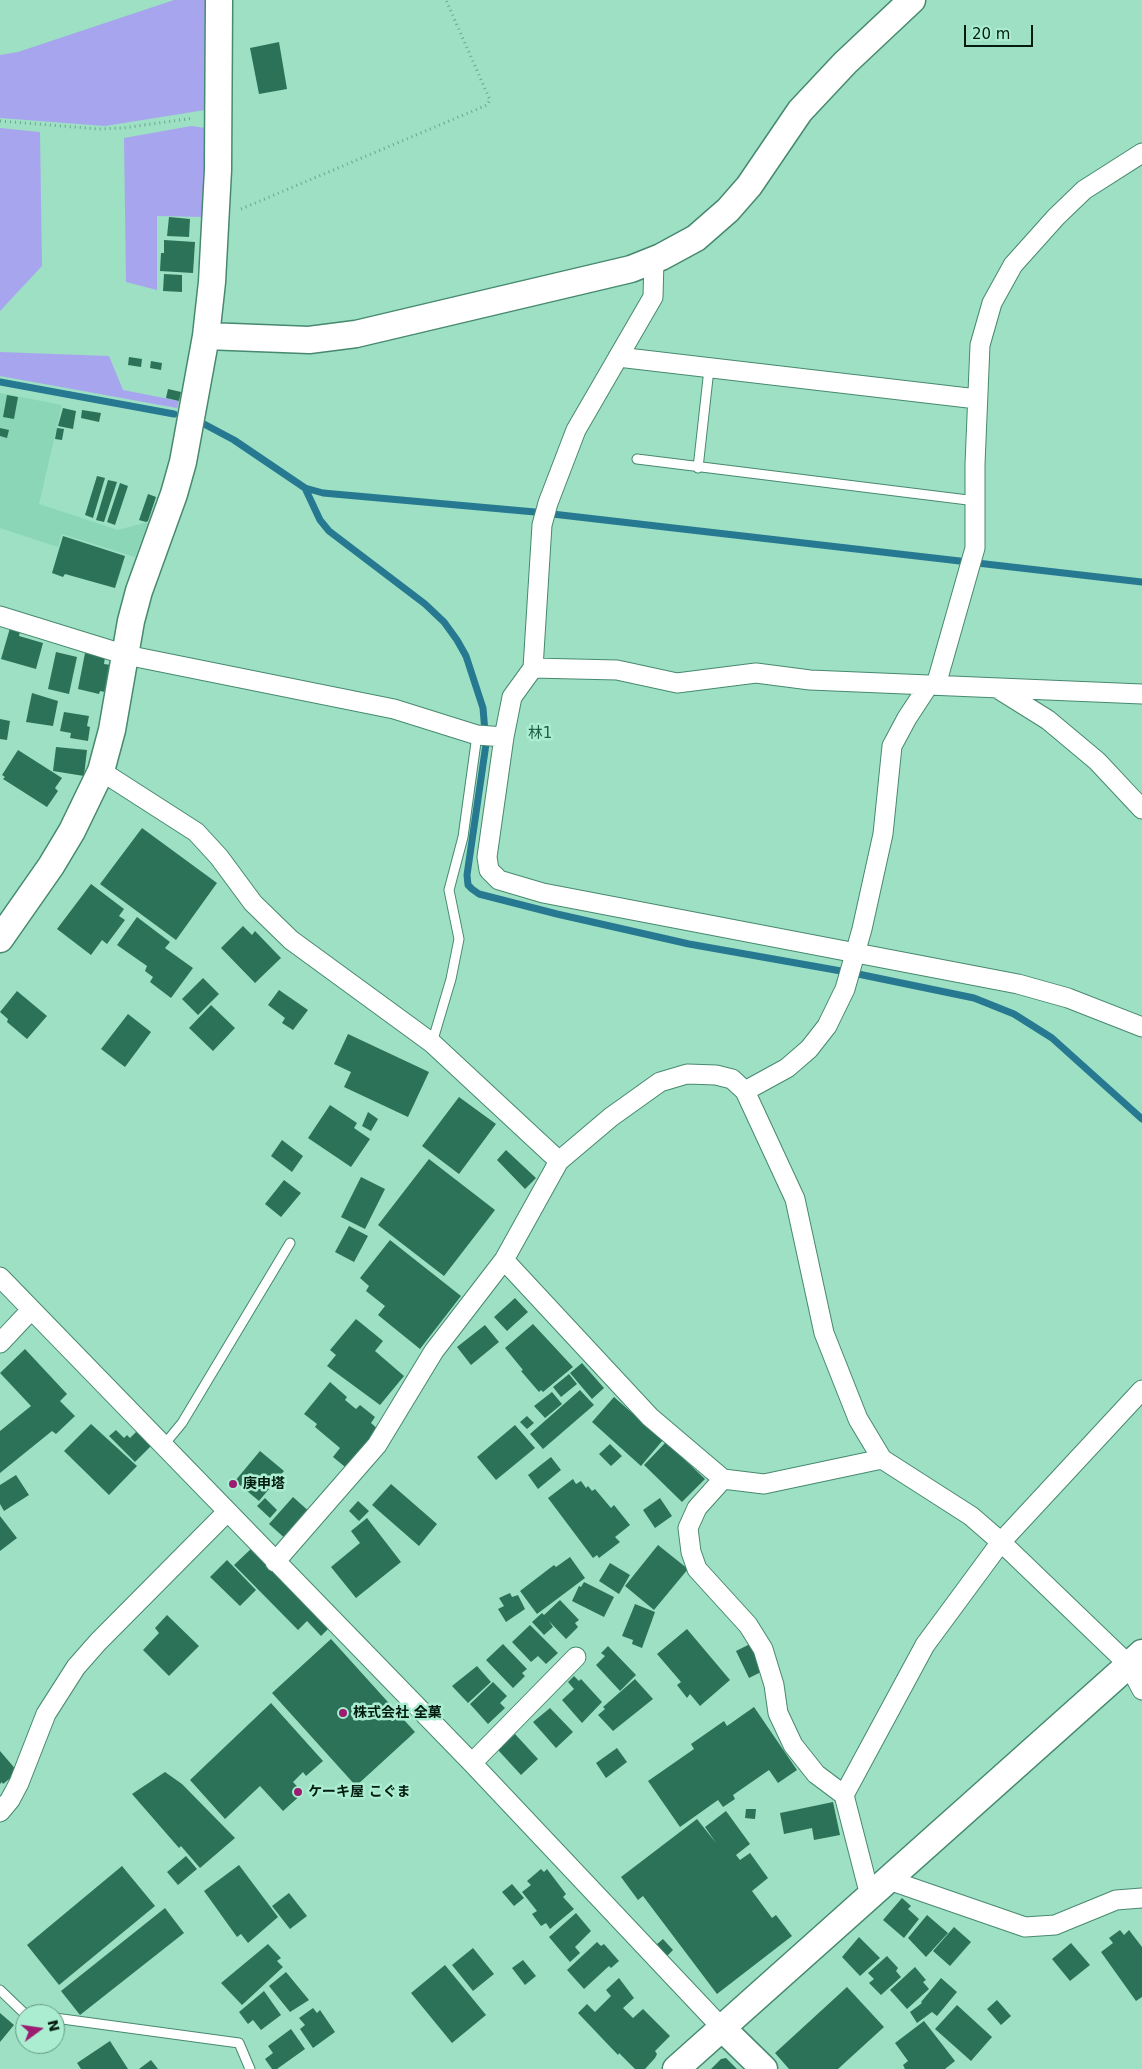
<!DOCTYPE html>
<html>
<head>
<meta charset="utf-8">
<style>
	body { margin:0 }
	#map { position:relative; width:1142px; height:2069px; overflow:hidden; background:#9de0c3; font-family:"DejaVu Sans",sans-serif }
	canvas { display:block }
	.north { position:absolute; left:15px; top:2004px; width:50px; height:50px; box-sizing:border-box; background:#aaedd0; border:1px solid #679984; border-radius:50%; rotate:76deg; font-size:14px; font-weight:700; line-height:20px; text-align:center; color:#021c12 }
	.north::after { content:''; display:block; margin:auto; width:18px; height:22px; background:#9b1c71; clip-path:polygon(50% 0,100% 100%,50% 72%,0 100%) }
	.scale { position:absolute; left:964px; top:25px; width:69px; height:22px; box-sizing:border-box; border:2px solid #021c12; border-top:0; padding-left:6px; font-size:15px; line-height:18px; white-space:nowrap; color:#021c12; -webkit-text-stroke:4px #aaedd0; paint-order:stroke }
</style>
</head>
<body>
<div id="map">
<canvas width="1142" height="2069"></canvas>
<div class="north">N</div>
<div class="scale">20 m</div>
</div>
<script>
const c = document.querySelector('canvas').getContext('2d');
c.lineJoin = 'round';
function fillPath(path, color) { c.fillStyle = color; c.fill(path, 'evenodd'); }
const poly = rows => new Path2D(rows.map(r => 'M' + r).join(''));
function stroke(path, color, width, dash) { c.strokeStyle = color; c.lineWidth = width; c.lineCap = dash ? 'butt' : 'round'; c.setLineDash(dash || []); c.stroke(path); }
function write(font, color, halo, rows, align = 'center') {
  c.font = font + ' "DejaVu Sans","Noto Sans JP",sans-serif'; c.lineWidth = 5; c.setLineDash([]); c.textBaseline = 'middle'; c.strokeStyle = halo; c.fillStyle = color; for (const [text, x, y, turn = 0] of rows) {
    c.save(); c.translate(x, y); c.rotate((+turn || 0) * Math.PI / 180); c.textAlign = isNaN(turn) ? turn : align; if (halo) c.strokeText(text, 0, 0); c.fillText(text, 0, 0); c.restore();
  }
}
fillPath(poly([
	[0,393,62,405,39,504,118,530,148,522,135,557,62,534,58,547,0,528]
]), '#8ad6b6');
fillPath(poly([
	[174,0,206,0,205,110,105,126,0,118,0,55,18,52],
	[191,126,206,128,205,217,157,216,157,290,126,282,124,138],
	[0,128,40,132,42,266,0,311],
	[0,352,109,356,123,390,179,401,177,408,0,376]
]), '#a8a5ef');
stroke(poly([
	[0,382,174,414],
	[204,424,234,440,305,488,323,493,535,512,1142,582],
	[305,488,320,520,329,531,425,604,444,622,457,640,466,656,483,708,486,744,467,875,468,885,472,889,479,894,557,914,689,944,858,974,974,998,1014,1014,1052,1038,1142,1119]
]), '#267991', 7);
fillPath(poly([
	[279,42,287,89,259,94,250,48],
	[169,217,190,219,189,237,167,236],
	[164,240,195,242,193,273,160,271,161,253,164,253],
	[164,274,182,275,182,292,163,291],
	[129,357,142,359,141,367,128,365],
	[151,361,162,363,161,370,150,368],
	[168,389,181,392,179,401,166,398],
	[7,395,18,397,14,419,3,417],
	[63,408,76,411,73,429,58,426],
	[82,410,101,413,99,422,81,418],
	[0,428,9,430,7,438,0,436],
	[57,428,64,429,62,440,55,439],
	[97,476,105,478,93,518,85,515],
	[108,480,117,482,104,522,96,520],
	[120,483,128,486,115,525,107,522],
	[148,494,156,497,148,521,146,522,139,520],
	[63,536,125,556,115,588,65,574,63,577,52,573],
	[10,628,20,632,19,636,43,643,36,669,1,659],
	[56,652,77,657,69,694,48,689],
	[85,653,105,657,104,664,111,665,105,692,100,691,99,694,78,689],
	[32,693,58,701,53,726,26,722],
	[64,712,89,716,87,726,90,727,88,741,70,738,71,733,60,731],
	[0,719,10,721,7,740,0,739],
	[56,747,87,750,84,776,53,771],
	[18,750,62,778,55,788,58,791,47,807,3,779,5,777,2,775],
	[142,828,217,883,176,940,100,884],
	[91,884,124,909,119,916,125,920,107,944,102,940,91,955,57,929],
	[137,917,170,942,165,948,193,968,171,998,150,982,153,977,145,971,147,966,117,945],
	[243,926,252,935,255,931,281,958,255,983,221,948],
	[203,978,219,994,198,1015,182,999],
	[279,990,308,1010,293,1030,282,1023,285,1018,268,1005],
	[17,991,47,1016,27,1039,7,1022,8,1019,0,1012],
	[211,1005,235,1028,213,1051,189,1028],
	[128,1014,151,1032,125,1067,101,1049],
	[348,1034,429,1072,408,1117,344,1087,351,1072,334,1064],
	[459,1097,496,1124,459,1174,422,1146],
	[330,1105,357,1123,354,1128,370,1139,351,1167,308,1138],
	[368,1112,378,1119,371,1131,362,1126],
	[282,1140,303,1156,292,1172,271,1156],
	[506,1150,536,1178,525,1189,497,1160],
	[429,1159,495,1210,444,1276,378,1225],
	[361,1177,385,1189,365,1229,341,1217],
	[284,1180,301,1193,281,1217,265,1204],
	[349,1226,368,1236,354,1262,335,1252],
	[390,1240,461,1296,420,1349,378,1315,385,1306,366,1291,369,1286,360,1278],
	[515,1298,528,1312,507,1331,494,1317],
	[356,1319,383,1341,375,1351,404,1376,380,1405,327,1366,336,1355,330,1350],
	[533,1324,573,1367,543,1392,541,1390,539,1392,521,1371,523,1370,505,1348],
	[485,1325,499,1342,471,1365,457,1347],
	[25,1349,67,1394,60,1401,75,1416,56,1434,52,1431,0,1473,0,1431,31,1406,0,1373],
	[582,1363,604,1388,592,1399,570,1373],
	[569,1374,577,1384,561,1397,553,1387],
	[330,1382,347,1397,345,1400,356,1409,360,1405,375,1417,371,1423,380,1431,350,1471,333,1457,340,1448,315,1427,317,1424,304,1414],
	[580,1390,594,1405,543,1449,530,1434],
	[552,1392,562,1404,545,1418,534,1406],
	[614,1397,663,1440,641,1466,592,1422],
	[527,1416,534,1423,527,1429,520,1422],
	[91,1424,137,1466,109,1495,64,1451],
	[515,1425,535,1448,496,1480,477,1457],
	[116,1430,124,1438,127,1435,130,1438,137,1431,151,1446,135,1462,109,1436],
	[666,1442,705,1479,682,1502,644,1465],
	[610,1444,622,1456,611,1466,599,1454],
	[260,1451,284,1471,259,1501,235,1481],
	[551,1457,561,1470,538,1489,528,1475],
	[16,1475,29,1495,4,1511,0,1504,0,1485],
	[573,1479,576,1484,581,1481,586,1488,588,1486,592,1491,595,1489,611,1508,614,1505,630,1525,615,1537,620,1542,599,1558,597,1555,593,1558,548,1498],
	[391,1484,437,1524,419,1546,372,1505],
	[293,1497,312,1514,288,1541,269,1524],
	[265,1498,277,1510,270,1518,257,1506],
	[660,1498,672,1516,655,1528,643,1510],
	[358,1501,369,1511,359,1521,349,1511],
	[0,1516,17,1538,0,1551],
	[367,1518,401,1562,356,1598,331,1567,360,1543,351,1531],
	[658,1545,688,1569,654,1610,625,1586],
	[253,1547,330,1627,321,1636,307,1621,298,1630,234,1565],
	[570,1557,585,1578,537,1614,520,1591,554,1565,556,1567],
	[227,1560,256,1590,240,1606,210,1577],
	[610,1563,630,1575,619,1594,599,1581],
	[584,1582,614,1597,604,1617,572,1601,579,1586,581,1587],
	[510,1593,512,1597,518,1595,525,1609,506,1622,498,1609,504,1606,499,1598],
	[560,1600,579,1620,575,1623,578,1627,566,1639,549,1621,553,1627,544,1635,532,1622,542,1613,544,1615],
	[635,1604,655,1612,642,1648,632,1644,633,1640,622,1636],
	[167,1615,199,1646,169,1676,143,1650,159,1633,155,1628],
	[530,1625,558,1653,546,1664,538,1656,531,1662,512,1642],
	[687,1629,730,1680,700,1706,690,1694,687,1698,677,1685,681,1682,657,1654],
	[331,1639,415,1732,356,1786,272,1693],
	[752,1643,765,1670,749,1678,736,1651],
	[503,1644,527,1669,522,1673,525,1676,513,1688,486,1660],
	[608,1646,636,1675,620,1691,596,1665,605,1656,601,1653],
	[477,1666,491,1682,468,1703,452,1686],
	[574,1676,579,1681,581,1679,602,1702,582,1723,562,1700,574,1689,568,1682],
	[635,1679,653,1699,613,1731,598,1715,605,1709,603,1707],
	[493,1682,507,1696,500,1703,505,1708,488,1724,470,1704],
	[271,1703,323,1761,306,1776,303,1772,293,1782,303,1793,283,1811,260,1786,225,1819,190,1780],
	[754,1707,797,1770,778,1783,769,1770,733,1795,735,1799,723,1807,718,1800,680,1827,648,1781,694,1749,691,1744,724,1721,727,1726],
	[550,1708,573,1732,556,1748,533,1722],
	[515,1734,538,1759,521,1775,498,1750],
	[617,1748,627,1762,606,1778,596,1763],
	[0,1751,18,1772,3,1784,2,1782,0,1784],
	[165,1772,182,1784,235,1838,200,1868,181,1846,179,1848,132,1794],
	[833,1802,840,1835,814,1840,812,1828,784,1834,780,1813],
	[746,1809,756,1809,755,1819,745,1818],
	[726,1811,750,1844,736,1855,740,1860,750,1853,768,1878,752,1891,772,1918,776,1915,792,1936,717,1994,643,1896,638,1900,621,1877,697,1819,716,1843,705,1827],
	[186,1856,197,1869,178,1885,167,1872],
	[239,1865,278,1917,248,1943,241,1934,237,1937,204,1891],
	[122,1866,155,1906,59,1985,27,1945],
	[541,1869,544,1872,547,1869,566,1894,563,1897,574,1909,550,1929,546,1923,541,1926,532,1914,537,1911,522,1892,531,1885,527,1881],
	[512,1884,524,1898,514,1906,502,1892],
	[289,1893,307,1916,290,1929,272,1906],
	[902,1898,911,1906,908,1909,919,1919,904,1938,883,1920],
	[165,1908,184,1933,80,2015,61,1991],
	[576,1913,591,1931,575,1947,580,1953,570,1962,549,1937],
	[927,1915,948,1933,926,1957,908,1938],
	[954,1927,971,1942,950,1966,933,1951],
	[1120,1930,1124,1935,1129,1930,1142,1947,1142,1997,1136,2001,1101,1952,1113,1943,1109,1938],
	[859,1937,880,1958,860,1976,842,1957],
	[663,1939,673,1950,667,1956,656,1945],
	[597,1942,601,1946,604,1944,619,1961,611,1968,609,1966,584,1989,567,1970],
	[1071,1943,1090,1965,1070,1981,1052,1959],
	[268,1944,281,1958,277,1961,283,1967,242,2005,221,1983],
	[473,1948,494,1974,473,1991,452,1965],
	[887,1956,898,1968,896,1971,901,1977,881,1995,869,1983,874,1979,868,1973],
	[523,1960,536,1976,525,1985,512,1968],
	[445,1965,486,2015,452,2043,411,1993],
	[915,1967,926,1980,923,1982,929,1989,907,2009,890,1990],
	[286,1972,309,2000,290,2012,269,1986],
	[619,1978,634,1998,623,2008,633,2018,643,2009,670,2036,655,2051,657,2054,655,2058,645,2069,635,2069,619,2053,618,2055,578,2013,587,2004,595,2012,611,1996,606,1990],
	[941,1978,957,1992,937,2016,932,2012,917,2023,910,2012,922,2003,921,2002],
	[847,1987,884,2027,838,2069,789,2069,775,2053],
	[264,1991,281,2015,261,2030,253,2020,248,2024,239,2012],
	[997,2000,1011,2016,1001,2025,987,2009],
	[957,2005,992,2037,971,2061,935,2029],
	[313,2008,317,2013,320,2010,335,2032,313,2048,300,2029,305,2025,299,2018],
	[0,2013,14,2025,0,2042],
	[924,2021,955,2061,945,2069,905,2069,903,2065,908,2061,895,2043],
	[291,2029,305,2049,277,2069,272,2069,265,2059,273,2053,268,2046],
	[110,2041,128,2069,81,2069,77,2063],
	[726,2058,737,2069,711,2069,721,2059],
	[151,2060,158,2069,139,2069]
]), '#2c7258');
const lane = poly([
	[637,459,976,501],
	[698,468,709,369],
	[432,1043,451,979,459,939,449,890,463,837,477,735],
	[163,1446,182,1423,290,1243],
	[0,1990,25,2014],
	[55,2018,239,2043,250,2069]
]);
const street = poly([
	[618,357,977,399],
	[0,616,126,655,394,709,477,735,504,737,512,697,533,668,542,525,548,503,576,430,653,297,654,260],
	[533,668,617,670,677,683,756,673,810,680,1142,694],
	[936,685,975,548,975,464,980,345,992,303,1013,265,1056,217,1084,190,1142,153],
	[1000,690,1048,720,1097,761,1142,809],
	[504,737,487,857,489,870,499,880,543,893,1018,984,1068,998,1142,1027],
	[101,771,196,832,219,857,253,903,291,940,432,1043,559,1161],
	[745,1091,787,1068,809,1049,827,1026,845,989,862,929,883,834,892,746,907,718,928,686],
	[504,1260,650,1417,723,1479,764,1484,882,1459],
	[0,1277,472,1763,722,2028],
	[0,1343,31,1310],
	[723,1479,697,1508,688,1528,691,1552,697,1569,748,1625,763,1649,774,1685,778,1713,793,1745,816,1774,844,1795],
	[275,1562,377,1445,434,1351,504,1260,559,1161,611,1117,660,1082,687,1074,716,1075,732,1079,745,1091,795,1199,824,1333,858,1419,882,1459,971,1516,1001,1542,1129,1665,1142,1690],
	[472,1763,576,1657],
	[0,1812,10,1800,19,1783,46,1714,76,1667,98,1642,227,1512],
	[889,1880,1025,1927,1055,1925,1116,1900,1142,1898],
	[870,1896,844,1795,925,1645,1001,1542,1142,1390]
]);
const secondary = poly([
	[206,336,309,340,356,334,631,269,661,257,696,238,728,210,749,186,800,111,845,63,912,0],
	[0,939,51,866,72,831,101,771,112,730,131,621,139,591,174,494,183,462,206,336,212,282,218,170,219,0],
	[722,2028,764,2069],
	[676,2069,1142,1653]
]);
stroke(lane, '#47896f', 11);
stroke(street, '#47896f', 21);
stroke(secondary, '#47896f', 29);
stroke(poly([
	[0,121,99,129,123,128,194,118],
	[241,209,487,105,490,100,446,0]
]), '#6ea58e', 3, [1, 4]);
stroke(lane, '#fff', 9);
stroke(street, '#fff', 19);
stroke(secondary, '#fff', 26);
for (const [x, y, r, color] of [
	[233,1484,5,"#9b1c71"],
	[343,1713,5,"#9b1c71"],
	[298,1792,5,"#9b1c71"]
]) { const dot = new Path2D(); dot.arc(x, y, r, 0, 2 * Math.PI); c.fillStyle = color; c.fill(dot); stroke(dot, '#aaedd0', 2); }
write('bold 14px', '#021c12', '#aaedd0', [
	["庚申塔",243,1484],
	["株式会社 全菓",353,1713],
	["ケーキ屋 こぐま",308,1792]
], 'left');
write('15px', '#1a5f47', '#aaedd0', [
	["林1",540,734]
]);
</script>
</body>
</html>
